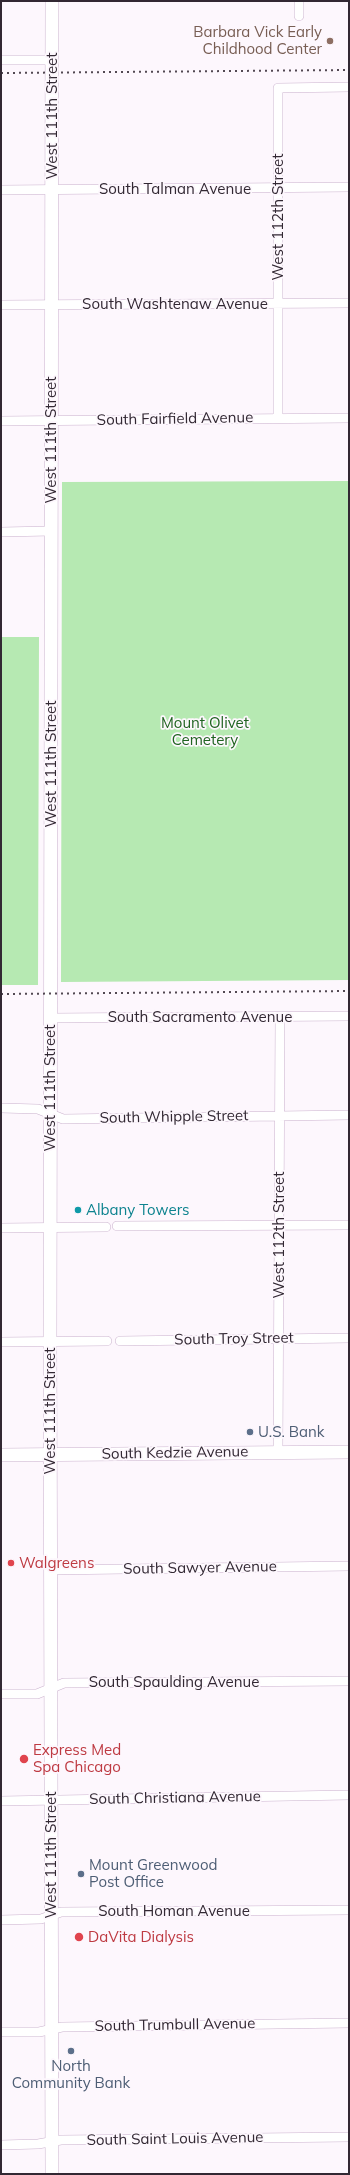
<!DOCTYPE html>
<html>
<head>
<meta charset="utf-8">
<style>
	body { margin:0 }
	#map { position:relative; width:350px; height:2175px; overflow:hidden; background:#fdf7fd; font-family:Mulish,sans-serif }
	canvas { display:block }
	.frame { position:absolute; inset:0; border:2px solid #322833; pointer-events:none }
</style>
</head>
<body>
<div id="map">
<canvas width="350" height="2175"></canvas>
<div class="frame"></div>
</div>
<script>
const c = document.querySelector('canvas').getContext('2d');
c.lineJoin = 'round';
function fillPath(path, color) { c.fillStyle = color; c.fill(path, 'evenodd'); }
const poly = rows => new Path2D(rows.map(r => 'M' + r).join(''));
function stroke(path, color, width, dash) { c.strokeStyle = color; c.lineWidth = width; c.lineCap = dash ? 'butt' : 'round'; c.setLineDash(dash || []); c.stroke(path); }
function write(font, color, halo, rows, align = 'center') {
  c.font = font + ' Mulish,sans-serif'; c.lineWidth = 3.5; c.setLineDash([]); c.textBaseline = 'middle'; c.strokeStyle = halo; c.fillStyle = color; for (const [text, x, y, turn = 0] of rows) {
    c.save(); c.translate(x, y); c.rotate((+turn || 0) * Math.PI / 180); c.textAlign = isNaN(turn) ? turn : align; if (halo) c.strokeText(text, 0, 0); c.fillText(text, 0, 0); c.restore();
  }
}
fillPath(poly([
	[349,481,349,980,61,982,62,482],
	[1,637,39,637,38,985,1,985]
]), '#b6e9b2');
const minor = poly([
	[299,1,299,16],
	[1,60,52,60],
	[1,190,349,187],
	[1,305,349,303],
	[278,418,278,88,349,87],
	[1,421,349,418],
	[1,532,51,531],
	[50,1018,349,1016],
	[1,1108,38,1109,63,1119,349,1115],
	[117,1226,349,1225],
	[1,1228,106,1227],
	[120,1341,349,1338],
	[1,1342,107,1341],
	[278,1452,280,1017],
	[50,1570,349,1566],
	[1,1694,37,1694,64,1683,349,1681],
	[1,1801,349,1795],
	[1,1920,41,1919,61,1912,349,1910],
	[1,2032,39,2032,62,2027,349,2023],
	[1,2145,38,2144,61,2140,349,2137]
]);
const secondary = poly([
	[1,1455,349,1452],
	[52,2174,50,1341,52,1]
]);
stroke(minor, '#cbb2ce', 10);
stroke(secondary, '#cbb2ce', 14);
stroke(minor, '#fff', 9);
stroke(secondary, '#fff', 13);
stroke(poly([
	[1,73,349,70],
	[1,994,349,991]
]), '#524852', 2, [2, 4]);
for (const [x, y, r, color] of [
	[330,41,4,"#8d6e63"],
	[78,1210,4,"#0f9aa8"],
	[250,1432,4,"#5c6f8a"],
	[11,1563,4,"#e0444e"],
	[24,1759,5,"#e0444e"],
	[81,1874,4,"#5c6f8a"],
	[79,1937,5,"#e0444e"],
	[71,2051,4,"#5c6f8a"]
]) { const dot = new Path2D(); dot.arc(x, y, r, 0, 2 * Math.PI); c.fillStyle = color; c.fill(dot); stroke(dot, '#fdf7fd', 1.5); }
write('15px', '#785e54', '#fdf7fd', [
	["Barbara Vick Early",322,32],
	["Childhood Center",322,49]
], 'right');
write('15px', '#322833', '#fdf7fd', [
	["West 111th Street",52,116,-90],
	["South Talman Avenue",175,189],
	["West 112th Street",278,217,-90],
	["South Washtenaw Avenue",175,304],
	["South Fairfield Avenue",175,419,-1],
	["West 111th Street",51,440,-90],
	["West 111th Street",51,764,-90],
	["South Sacramento Avenue",200,1017],
	["West 111th Street",50,1088,-90],
	["South Whipple Street",174,1117,-1],
	["West 112th Street",279,1235,-90],
	["South Troy Street",234,1339,-1],
	["West 111th Street",50,1411,-90],
	["South Kedzie Avenue",175,1453,-1],
	["South Sawyer Avenue",200,1568,-1],
	["South Spaulding Avenue",174,1682],
	["South Christiana Avenue",175,1798,-1],
	["West 111th Street",51,1855,-90],
	["South Homan Avenue",174,1911],
	["South Trumbull Avenue",175,2025,-1],
	["South Saint Louis Avenue",175,2139,-1]
]);
write('15px', '#206421', '#fdf7fd', [
	["Mount Olivet",205,723],
	["Cemetery",205,740]
]);
write('15px', '#0d838f', '#fdf7fd', [
	["Albany Towers",86,1210]
], 'left');
write('15px', '#4e5e75', '#fdf7fd', [
	["U.S. Bank",258,1432],
	["Mount Greenwood",89,1865],
	["Post Office",89,1882],
	["North",71,2066,"center"],
	["Community Bank",71,2083,"center"]
], 'left');
write('15px', '#be3a42', '#fdf7fd', [
	["Walgreens",19,1563],
	["Express Med",33,1750],
	["Spa Chicago",33,1767],
	["DaVita Dialysis",88,1937]
], 'left');
</script>
</body>
</html>
